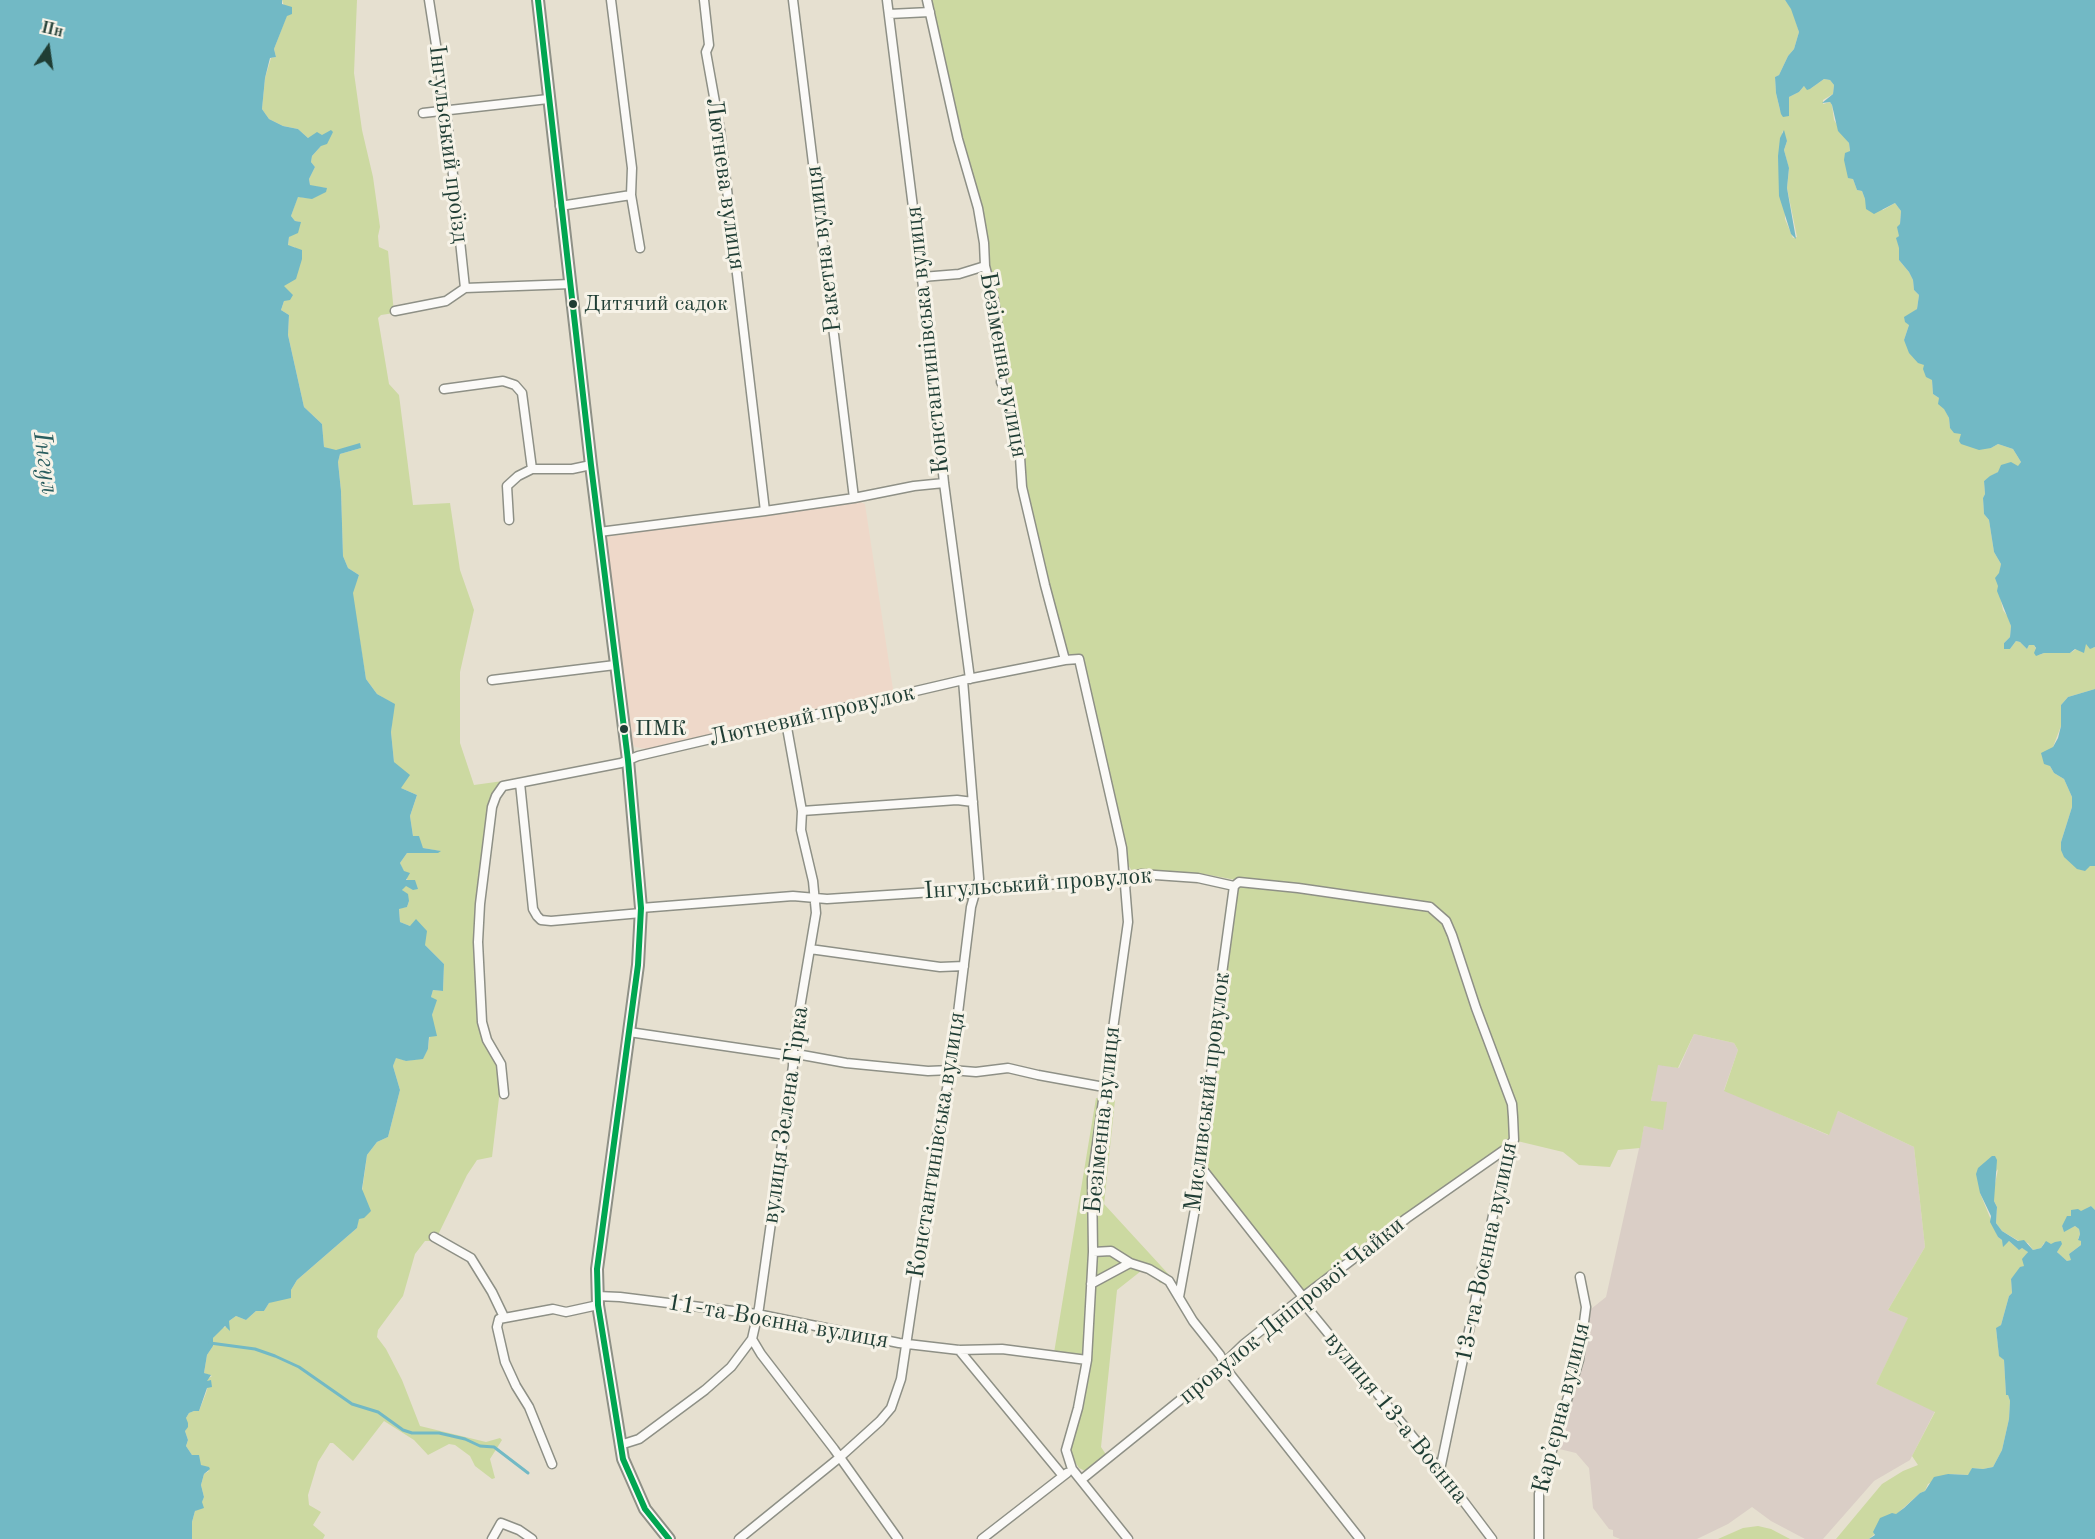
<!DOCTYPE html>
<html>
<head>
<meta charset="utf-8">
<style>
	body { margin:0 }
	#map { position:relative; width:2095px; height:1539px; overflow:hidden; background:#e6e0d0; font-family:"Old Standard TT",serif }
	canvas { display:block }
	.north { position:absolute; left:18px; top:18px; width:60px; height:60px; -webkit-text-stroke:4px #f7f3e8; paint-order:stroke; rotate:13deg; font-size:16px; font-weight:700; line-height:24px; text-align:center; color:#1f3d34 }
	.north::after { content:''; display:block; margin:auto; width:21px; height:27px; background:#1f3d34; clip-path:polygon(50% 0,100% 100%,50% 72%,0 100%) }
</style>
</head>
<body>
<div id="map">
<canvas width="2095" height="1539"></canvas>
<div class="north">Пн</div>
</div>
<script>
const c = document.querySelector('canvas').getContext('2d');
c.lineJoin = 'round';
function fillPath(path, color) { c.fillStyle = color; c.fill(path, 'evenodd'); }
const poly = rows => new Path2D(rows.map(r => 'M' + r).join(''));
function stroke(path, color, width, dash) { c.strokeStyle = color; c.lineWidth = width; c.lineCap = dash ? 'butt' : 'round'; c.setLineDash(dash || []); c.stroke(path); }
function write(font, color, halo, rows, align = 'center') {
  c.font = font + ' "Old Standard TT",serif'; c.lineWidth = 6; c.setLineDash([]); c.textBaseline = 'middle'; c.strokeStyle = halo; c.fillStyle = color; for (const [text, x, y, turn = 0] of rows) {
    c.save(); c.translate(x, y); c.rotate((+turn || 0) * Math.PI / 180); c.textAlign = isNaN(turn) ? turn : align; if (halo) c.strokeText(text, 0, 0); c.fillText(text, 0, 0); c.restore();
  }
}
fillPath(poly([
	[858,501,865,504,893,689,892,692,647,749,635,747,630,740,605,537]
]), '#eed8c9');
fillPath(poly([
	[1694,1034,1734,1043,1738,1050,1724,1090,1828,1135,1838,1111,1914,1147,1925,1247,1888,1310,1909,1318,1876,1384,1935,1411,1910,1460,1874,1481,1823,1539,1805,1539,1771,1521,1752,1507,1728,1524,1697,1539,1620,1539,1613,1536,1613,1530,1609,1529,1593,1508,1589,1468,1576,1453,1555,1448,1582,1360,1591,1309,1606,1297,1644,1126,1662,1129,1651,1101,1657,1064,1679,1068]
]), '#dacec6');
fillPath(poly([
	[282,0,357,0,354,73,362,130,373,177,380,227,378,236,379,247,388,251,394,313,381,315,378,318,389,384,399,395,413,505,450,503,460,570,474,610,460,672,460,743,474,785,503,781,504,789,494,808,482,905,481,990,488,1038,503,1064,492,1157,477,1160,467,1175,437,1237,433,1241,425,1241,415,1254,403,1296,378,1330,377,1337,386,1349,402,1380,420,1426,486,1442,500,1438,502,1440,490,1459,495,1478,492,1479,475,1466,470,1456,455,1445,449,1444,428,1455,414,1440,384,1421,353,1461,333,1443,330,1443,318,1462,308,1495,309,1505,321,1512,313,1525,325,1535,323,1539,192,1539,192,1522,195,1511,198,1509,204,1497,201,1485,204,1474,209,1471,201,1465,195,1456,192,1455,186,1446,188,1440,185,1431,186,1418,189,1413,194,1411,199,1411,206,1393,209,1382,206,1382,207,1379,212,1376,204,1373,207,1355,213,1346,213,1338,222,1328,229,1326,229,1321,236,1316,246,1320,256,1311,264,1311,269,1303,291,1290,297,1280,357,1228,367,1155,377,1142,388,1137,400,1090,393,1066,396,1057,406,1061,423,1058,428,1049,432,1015,436,1001,431,997,433,990,443,991,444,964,425,945,410,926,400,922,399,908,407,907,409,901,402,890,408,881,400,863,407,853,440,851,423,848,413,836,410,816,417,795,401,788,394,762,391,732,394,704,377,694,366,679,352,593,359,575,348,568,343,556,341,491,338,462,340,454,361,448,359,444,336,451,324,447,322,424,304,407,288,335,289,315,281,310,284,301,284,286,295,247,288,246,289,237,300,222,295,221,291,216,298,196,304,198,326,188,310,186,309,179,315,167,311,162,312,156,321,146,322,135,308,138,298,129,283,126,269,119,262,109,265,78,271,58,276,57,274,49,287,15],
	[930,0,1785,0,1792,9,1799,32,1794,49,1788,56,1779,75,1775,77,1776,93,1780,110,1789,116,1789,97,1799,92,1804,86,1810,89,1824,79,1830,80,1834,85,1833,94,1823,100,1823,104,1830,102,1832,105,1834,120,1849,143,1853,179,1857,190,1862,191,1865,199,1883,210,1895,203,1901,211,1899,236,1897,239,1899,247,1899,260,1909,272,1913,280,1914,290,1919,295,1917,309,1909,316,1909,325,1904,340,1924,365,1932,379,1933,394,1939,398,1949,418,1950,428,1991,448,1998,444,2013,449,2021,462,2018,467,1998,472,1984,481,1985,494,1983,498,1984,514,1989,520,1994,552,2001,564,1998,587,2003,610,2008,617,2011,626,2010,637,2004,643,2010,649,2016,641,2020,642,2027,649,2029,645,2034,645,2039,655,2044,653,2070,653,2086,643,2093,648,2095,647,2095,689,2068,697,2061,705,2061,726,2053,747,2050,766,2054,773,2064,779,2072,797,2072,807,2061,842,2090,866,2095,866,2095,1210,2091,1206,2081,1212,2071,1211,2072,1215,2062,1226,2064,1231,2075,1226,2079,1229,2080,1234,2078,1239,2081,1241,2081,1245,2069,1254,2072,1260,2067,1261,2060,1255,2051,1245,2044,1243,2041,1248,2033,1250,2028,1243,2019,1241,2002,1231,1996,1223,1997,1207,1994,1201,1994,1189,1998,1169,1980,1193,1998,1237,2006,1243,2009,1241,2018,1249,2022,1248,2028,1251,2024,1266,2011,1279,2012,1293,2009,1296,2001,1325,1996,1329,1999,1355,2004,1360,2006,1395,2008,1395,2010,1401,2009,1419,2002,1450,1993,1467,1983,1469,1972,1468,1969,1475,1948,1474,1928,1484,1925,1491,1920,1493,1869,1539,1836,1539,1882,1484,1903,1471,1918,1465,1912,1456,1935,1412,1876,1384,1908,1318,1888,1310,1925,1247,1914,1147,1838,1111,1829,1135,1724,1091,1738,1050,1734,1043,1694,1034,1678,1068,1658,1065,1651,1101,1667,1102,1663,1130,1644,1126,1640,1148,1618,1150,1610,1167,1579,1165,1563,1152,1513,1140,1305,1291,1299,1288,1208,1173,1203,1158,1236,880,1204,874,1132,871,1128,865,1081,655,1072,656,1065,651,1024,487,1021,442,1004,359,996,300],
	[1782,131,1787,141,1784,150,1789,169,1787,188,1797,237,1793,238,1785,219],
	[1096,1098,1115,1100,1104,1204,1172,1278,1160,1283,1153,1274,1141,1271,1117,1290,1101,1447,1107,1456,1087,1472,1079,1468,1071,1456,1070,1447,1088,1383,1091,1359,1054,1353],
	[1758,1526,1771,1529,1790,1539,1718,1539,1743,1528]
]), '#ccd9a1');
fillPath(poly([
	[0,0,282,0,282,4,292,7,292,14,287,16,274,49,276,57,270,58,265,78,262,109,269,119,283,126,298,129,308,138,317,132,322,135,331,130,333,132,327,144,321,146,312,156,311,162,315,167,309,179,310,185,327,188,326,192,312,199,298,197,291,216,295,221,301,222,298,233,289,237,288,245,302,250,302,259,296,279,284,286,293,295,290,300,284,301,281,310,289,315,288,335,304,407,322,424,324,447,336,450,360,443,361,448,340,454,338,462,341,491,343,556,348,568,359,575,353,593,366,679,377,694,395,704,391,732,394,762,410,775,401,788,417,795,410,816,413,836,419,836,423,848,441,851,438,853,407,853,400,863,404,871,410,873,406,880,415,880,418,889,413,890,406,886,402,890,408,894,409,901,407,907,399,909,400,922,410,926,416,919,427,931,425,945,444,964,443,991,433,990,431,997,437,1000,432,1015,437,1036,429,1037,428,1049,423,1059,406,1061,396,1058,393,1066,400,1090,388,1137,377,1142,367,1155,362,1189,371,1211,364,1218,359,1219,357,1228,297,1280,291,1290,291,1298,269,1303,264,1311,256,1311,246,1320,236,1316,229,1321,230,1331,225,1326,213,1338,213,1346,207,1355,204,1373,211,1375,207,1381,211,1380,212,1387,207,1388,199,1411,194,1411,189,1413,186,1418,188,1423,188,1427,185,1431,188,1440,186,1446,192,1455,199,1455,201,1465,209,1467,210,1469,204,1474,201,1485,204,1497,202,1502,204,1508,195,1511,192,1522,192,1539,0,1539],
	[1785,0,2095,0,2095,647,2090,649,2086,644,2084,653,2075,649,2070,653,2044,653,2036,656,2034,653,2036,648,2034,645,2029,645,2027,649,2020,642,2016,641,2010,649,2004,649,2004,643,2010,637,2011,626,1997,591,1998,586,1995,578,1999,573,2001,564,1994,552,1989,520,1984,514,1983,498,1985,494,1984,481,1990,476,1998,472,2001,465,2011,462,2018,466,2021,462,2013,449,1998,444,1991,448,1979,450,1961,444,1959,441,1961,434,1954,433,1950,428,1949,418,1944,409,1938,404,1939,398,1933,394,1932,380,1926,377,1923,369,1924,365,1918,363,1909,353,1904,340,1909,325,1905,322,1904,317,1917,309,1919,295,1914,290,1913,280,1909,272,1899,260,1899,248,1896,238,1899,236,1897,227,1900,224,1901,211,1895,203,1874,214,1866,209,1865,199,1862,191,1857,190,1853,179,1848,178,1844,160,1845,153,1850,151,1849,143,1838,131,1832,105,1830,102,1822,103,1833,94,1834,85,1830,80,1824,79,1810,89,1807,90,1804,86,1799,92,1789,97,1789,116,1783,117,1781,114,1776,93,1775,77,1779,75,1788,56,1794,49,1799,32,1791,9],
	[1784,130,1787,141,1784,150,1789,168,1787,188,1796,239,1791,234,1779,196,1778,156,1780,138],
	[2095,689,2095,866,2090,866,2085,871,2077,869,2064,857,2061,850,2061,842,2072,807,2072,797,2064,779,2054,773,2050,766,2044,764,2041,753,2053,747,2058,738,2061,726,2061,705,2068,697],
	[1992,1156,1995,1156,1997,1160,1994,1201,1997,1207,1996,1223,2002,1231,2018,1241,2024,1240,2033,1250,2041,1248,2046,1241,2051,1244,2055,1242,2061,1241,2062,1244,2057,1252,2067,1261,2071,1260,2069,1254,2081,1245,2081,1241,2078,1240,2080,1234,2079,1229,2075,1226,2064,1232,2062,1226,2067,1216,2071,1216,2071,1210,2078,1209,2081,1211,2091,1206,2095,1210,2095,1539,1869,1539,1875,1535,1873,1532,1880,1518,1892,1513,1896,1514,1904,1508,1920,1493,1925,1491,1934,1477,1948,1474,1968,1475,1972,1468,1983,1469,1993,1467,2002,1450,2009,1419,2010,1401,2008,1395,2006,1395,2004,1360,1999,1356,1996,1328,2001,1325,2009,1296,2012,1293,2011,1279,2020,1267,2024,1266,2022,1259,2028,1252,2022,1248,2019,1250,2009,1241,2003,1247,2002,1240,1998,1237,1990,1222,1991,1216,1980,1193,1976,1174,1978,1168]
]), '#72b9c5');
stroke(poly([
	[210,1343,255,1349,275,1356,299,1367,352,1404,378,1412,403,1430,412,1433,439,1433,465,1439,480,1446,494,1447,528,1473]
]), '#72b9c5', 3);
const minor = poly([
	[429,0,446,109,465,288],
	[704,0,709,45,706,52,720,130,765,511],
	[793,0,854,498],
	[887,0,928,327,944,483,970,679],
	[927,0,958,139,978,208,984,243,985,266,994,300,1003,367,1001,382,1008,397,1019,442,1022,487,1045,585,1065,660],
	[889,14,930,12],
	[423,113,548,99],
	[631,195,640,248],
	[560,206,631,195,632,168,611,0],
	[922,277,959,274,985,266],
	[395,311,446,301,465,288,571,284],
	[444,389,503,381,515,385,522,393,532,469],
	[509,520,507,486,518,476,532,469,572,469,591,465],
	[599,532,765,511,854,498,914,486,944,483],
	[492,680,615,665],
	[520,783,533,909,537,916,541,920,551,921,641,913],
	[802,811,957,800,973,802],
	[641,908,793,896,827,899,933,892,968,894,988,888,1111,881,1141,874,1198,878,1234,886,1239,882,1298,888,1430,907,1446,921,1452,935,1476,1008,1512,1104,1513,1117,1514,1140,1507,1148,1440,1470],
	[810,949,940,967,964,966],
	[629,1032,786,1055,802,1055,846,1063,928,1071,951,1070,976,1072,1008,1068,1038,1075,1104,1087],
	[504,1094,501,1064,487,1040,482,1022,478,942,480,904,492,807,496,796,503,786,621,763,638,756,963,680,1065,660,1079,659,1122,848,1128,922,1092,1179,1093,1252,1087,1360,1078,1408,1066,1450,1072,1469,1128,1539],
	[1200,1166,1303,1297],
	[434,1237,471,1258,492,1292,504,1317],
	[1093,1252,1111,1251,1130,1263,1149,1269,1169,1281,1193,1321,1220,1355,1230,1374,1360,1539],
	[1091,1284,1130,1263],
	[597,1296,620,1297,757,1314,899,1343,959,1350,1002,1349,1087,1360],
	[1179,1297,1199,1187,1221,981,1234,886],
	[1300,1299,1440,1470,1492,1539],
	[752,1339,761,1354,834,1449,898,1539],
	[959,1350,1063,1476],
	[620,1445,639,1439,705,1390,731,1367,752,1339,759,1308,793,1066,793,1049,816,913,813,881,801,830,802,811,786,722],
	[552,1464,529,1407,516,1386,505,1362,497,1327,499,1319,553,1309,566,1312,598,1305],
	[1081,1480,1216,1371,1244,1344,1303,1297,1407,1218,1507,1148],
	[492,1539,501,1523,519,1530,532,1539],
	[739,1539,839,1458,880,1421,891,1408,901,1379,938,1130,951,1070,971,907,979,879,963,680],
	[982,1539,1067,1473],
	[1539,1539,1539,1494,1579,1360,1586,1307,1580,1277]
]);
const tertiary = poly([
	[538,0,591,465,628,760,641,908,638,965,597,1269,598,1305,623,1459,645,1509,669,1539]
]);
stroke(minor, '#8e9086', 11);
stroke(tertiary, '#8e9086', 14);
stroke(minor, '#fbfaf8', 8);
stroke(tertiary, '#fbfaf8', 10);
stroke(poly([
	[538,0,591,465,628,760,641,908,638,965,597,1269,598,1305,623,1459,645,1509,669,1539]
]), '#00a651', 6);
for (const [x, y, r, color] of [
	[573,304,5,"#1f3d34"],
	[624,729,5,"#1f3d34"]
]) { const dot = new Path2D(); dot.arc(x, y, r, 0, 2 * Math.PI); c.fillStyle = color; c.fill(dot); stroke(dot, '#f7f3e8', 2); }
write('22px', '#1f3d34', '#f7f3e8', [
	["Дитячий садок",584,304],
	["ПМК",635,729]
], 'left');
write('24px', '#1f3d34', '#f7f3e8', [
	["Інгульський проїзд",448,144,83],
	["Лютнева вулиця",725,184,82],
	["Ракетна вулиця",824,249,-97],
	["Константинівська вулиця",928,340,-96],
	["Безіменна вулиця",1003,365,80],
	["Лютневий провулок",812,716,-13],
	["Інгульський провулок",1038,884,-4],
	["Мисливський провулок",1208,1092,-83],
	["вулиця Зелена Гірка",786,1115,-82],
	["Безіменна вулиця",1103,1120,-84],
	["Константинівська вулиця",937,1145,-81],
	["13-та Воєнна вулиця",1487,1252,-78],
	["провулок Дніпрової Чайки",1292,1311,-39],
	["11-та Воєнна вулиця",778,1322,10],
	["Карʼєрна вулиця",1562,1408,-76],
	["вулиця 13-а Воєнна",1396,1418,51]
]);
write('italic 26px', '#295d5e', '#f7f3e8', [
	["Інгул",45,463,82]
]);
</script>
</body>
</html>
